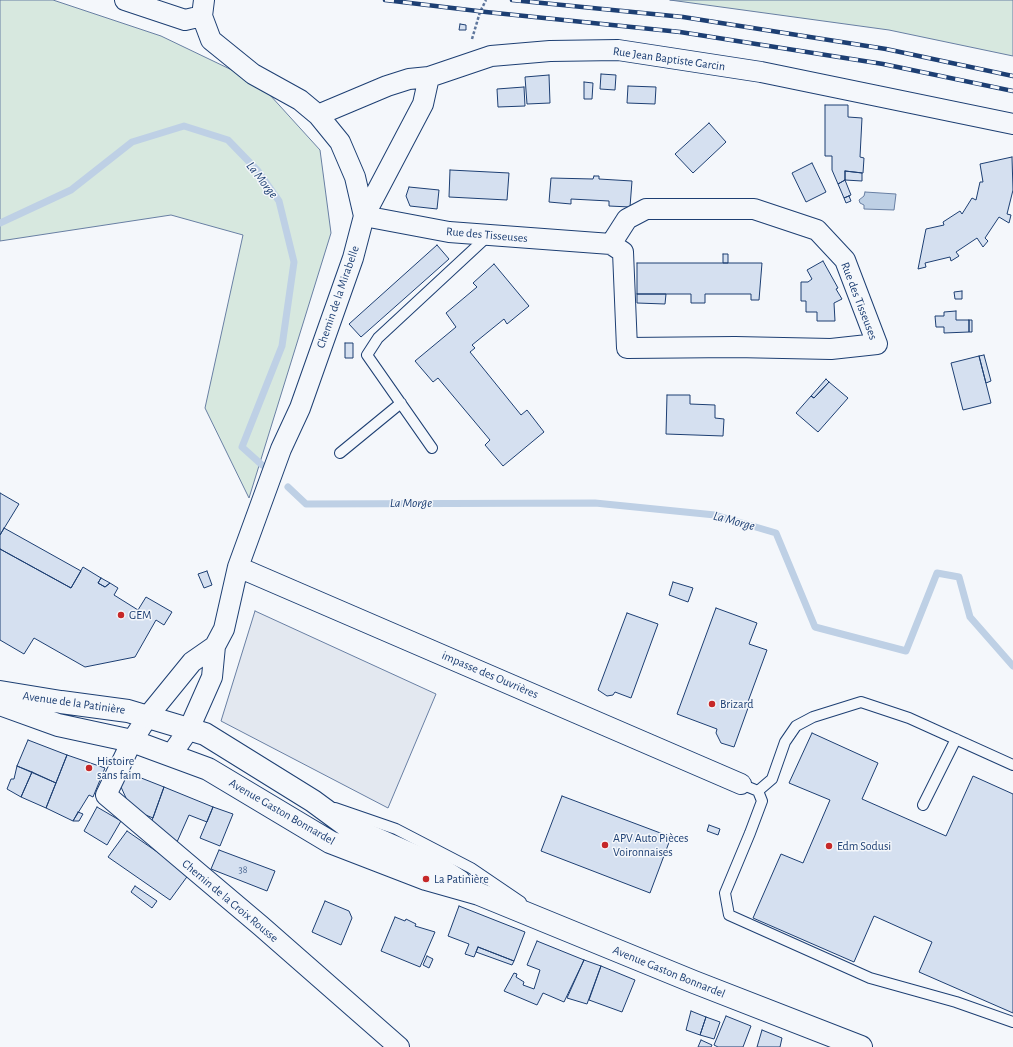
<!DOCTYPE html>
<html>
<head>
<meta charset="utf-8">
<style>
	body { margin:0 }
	canvas { display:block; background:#f4f7fb }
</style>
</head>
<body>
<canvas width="1013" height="1047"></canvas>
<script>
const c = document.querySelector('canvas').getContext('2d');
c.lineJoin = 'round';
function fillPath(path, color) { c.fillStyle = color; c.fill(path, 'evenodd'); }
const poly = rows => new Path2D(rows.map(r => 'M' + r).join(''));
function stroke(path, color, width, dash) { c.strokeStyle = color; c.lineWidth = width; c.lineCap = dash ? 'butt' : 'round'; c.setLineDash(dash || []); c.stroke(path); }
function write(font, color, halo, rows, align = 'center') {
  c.font = font + ' "Alegreya Sans",sans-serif'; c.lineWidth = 3; c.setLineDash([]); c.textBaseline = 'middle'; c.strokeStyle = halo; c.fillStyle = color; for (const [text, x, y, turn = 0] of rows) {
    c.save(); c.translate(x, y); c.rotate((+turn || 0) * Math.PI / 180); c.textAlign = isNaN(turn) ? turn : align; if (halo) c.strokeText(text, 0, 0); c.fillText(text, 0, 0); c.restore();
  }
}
const green = poly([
	[0,0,53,0,161,36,259,83,320,150,331,233,249,498,205,408,243,235,171,215,0,241,0,0],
	[670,0,1013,0,1013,56,889,30,670,0]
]);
fillPath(green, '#d7e8df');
stroke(green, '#687fa3', 1);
const parking = poly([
	[255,611,436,694,388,808,221,721,255,611]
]);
fillPath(parking, '#e3e8f0');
stroke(parking, '#687fa3', 1);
const water = poly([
	[865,192,896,194,894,210,864,209,864,205,860,203,859,200,864,196,865,192]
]);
fillPath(water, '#bed0e5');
stroke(water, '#687fa3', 1);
stroke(poly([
	[0,223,71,190,132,142,184,126,228,140,258,171,279,201,294,262,282,346,242,447,262,465],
	[288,487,306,504,595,503,715,515,776,533,815,627,906,651,937,573,959,577,970,617,1013,666]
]), '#bed0e5', 7);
const building = poly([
	[460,24,466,25,466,30,459,30,460,24],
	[601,74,616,75,615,90,600,89,601,74],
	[549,75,550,103,527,104,525,77,549,75],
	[584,82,593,83,592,99,584,99,584,82],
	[628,86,656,87,655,104,627,103,628,86],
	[524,87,525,106,498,107,497,89,524,87],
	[825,105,848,105,848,117,862,118,860,157,864,158,863,173,845,171,845,180,838,184,832,170,832,156,825,156,825,105],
	[709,123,726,142,693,173,675,154,709,123],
	[1012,157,1013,190,1007,214,1011,215,1009,223,999,217,985,238,988,241,983,247,977,238,956,252,959,256,951,261,950,257,925,263,926,267,918,269,926,229,944,225,943,222,960,211,962,214,972,198,976,200,980,182,983,182,980,164,1012,157],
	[812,163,826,192,806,202,792,173,812,163],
	[450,170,509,173,507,200,449,197,450,170],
	[845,171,862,173,862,181,845,180,845,171],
	[594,176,599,176,599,179,632,181,630,207,609,206,609,201,571,199,571,204,549,202,551,178,593,179,594,176],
	[845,180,851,195,844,198,838,184,845,180],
	[409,187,439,190,437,209,410,206,406,196,409,187],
	[849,196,851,201,846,203,844,198,849,196],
	[437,245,449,259,361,337,349,324,437,245],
	[723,254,728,254,728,263,723,263,723,254],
	[823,261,838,288,836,289,842,299,834,303,835,321,817,321,817,312,806,312,806,301,801,301,801,282,808,282,812,279,807,270,823,261],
	[637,263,762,263,759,300,751,300,751,294,705,294,705,303,691,303,691,294,637,294,637,263],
	[494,264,529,306,507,324,504,319,472,345,475,348,470,352,521,415,527,410,544,432,503,466,485,445,490,440,438,378,433,382,415,361,456,327,446,313,477,287,473,283,494,264],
	[962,291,962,299,955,299,954,292,962,291],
	[637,294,666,294,665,304,637,303,637,294],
	[956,311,956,320,969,320,969,332,944,333,944,327,936,327,935,316,944,316,944,312,956,311],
	[969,320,972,320,972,332,969,332,969,320],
	[345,343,353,343,353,358,345,358,345,343],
	[984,355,991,381,986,383,979,356,984,355],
	[979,356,991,403,963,410,951,363,979,356],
	[826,379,829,382,814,398,811,396,826,379],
	[829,382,848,398,818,432,796,413,811,396,814,398,829,382],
	[667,395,690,395,690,404,715,405,715,418,724,419,723,436,666,434,667,395],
	[0,493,19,504,0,535,0,493],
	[4,528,81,571,71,588,0,549,0,535,4,528],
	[0,549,71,588,83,567,101,578,98,583,105,587,110,583,118,588,114,595,138,610,146,597,172,612,164,625,156,620,135,657,85,667,34,638,24,654,0,640,0,549],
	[207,571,212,585,204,588,198,574,207,571],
	[101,578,110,583,105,587,98,583,101,578],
	[673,582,693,588,688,602,669,595,673,582],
	[716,608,757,623,749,644,767,650,746,707,748,708,734,747,721,743,716,733,717,729,677,714,716,608],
	[627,613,658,624,631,698,615,692,613,695,607,696,598,690,627,613],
	[812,733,878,763,862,799,946,836,973,776,1013,794,1013,1013,919,972,932,942,874,916,854,962,753,918,781,854,803,863,830,800,789,783,812,733],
	[28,740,67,755,56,783,17,766,28,740],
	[67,755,105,768,93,797,89,795,73,821,46,808,67,755],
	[17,766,32,772,21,797,7,789,11,779,14,779,17,766],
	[32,772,56,783,46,808,21,797,32,772],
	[126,772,164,787,153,818,131,809,121,787,126,772],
	[164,787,213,807,207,822,189,815,177,842,151,823,164,787],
	[562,796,671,837,650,893,541,851,562,796],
	[97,807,121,821,107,845,84,831,97,807],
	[213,807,233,814,220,846,200,838,213,807],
	[78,812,83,814,79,821,73,821,78,812],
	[709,825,720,829,718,835,707,831,709,825],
	[127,831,189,874,170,900,108,857,127,831],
	[219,850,275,871,267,891,211,869,219,850],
	[135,886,157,901,152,908,131,892,135,886],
	[325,901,349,911,352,918,341,945,312,932,325,901],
	[459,906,525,932,514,961,478,947,474,957,465,954,469,944,448,936,459,906],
	[395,917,405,921,406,919,416,924,415,926,435,932,420,967,381,951,395,917],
	[537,941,584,960,564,1002,543,993,537,1005,504,991,514,973,517,974,516,977,524,982,523,985,534,989,540,970,527,965,537,941],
	[478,947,514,961,512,965,476,952,478,947],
	[427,956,433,959,429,968,423,965,427,956],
	[584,960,601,966,587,1004,567,998,584,960],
	[601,966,635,980,622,1012,589,1000,601,966],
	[691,1011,706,1017,700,1035,686,1030,691,1011],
	[726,1016,751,1026,743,1047,718,1047,714,1045,726,1016],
	[706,1017,720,1022,714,1039,700,1035,706,1017],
	[762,1030,782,1038,780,1047,757,1047,762,1030],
	[701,1040,712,1045,711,1047,698,1047,701,1040]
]);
fillPath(building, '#d5e0f0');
stroke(building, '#1d3f73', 1);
const service = poly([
	[432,448,367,355,378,338,489,235],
	[340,453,401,403],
	[741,784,758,791,762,801,750,833,725,893,729,915,870,978,956,1002,1013,1022],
	[758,791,772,779,785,742,796,726,813,717,861,702,909,718,1013,765],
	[923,805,956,739],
	[335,808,396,829,471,868,521,902]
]);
const minor = poly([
	[125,0,185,20,202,16],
	[318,115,387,86,409,79,429,77,491,56,550,51,618,50,761,72,1013,124],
	[364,216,449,232,611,244,623,252,627,348,735,347,831,349,877,344,845,260,817,230,754,209,646,209,627,219,611,244],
	[364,216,423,104,429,77],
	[238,567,741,784],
	[215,646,192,662,148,716,132,741,106,795,261,926,399,1047],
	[171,755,189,729,212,677,215,646,224,629,238,567,281,449,300,408,353,258,364,216,355,177,340,142,318,115,300,100,253,74,211,40,202,16,204,0]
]);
const primary = poly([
	[0,692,61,702,128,711,205,734,313,801,347,826,433,864,459,881],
	[0,704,58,725,132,741,208,769,330,842,426,879,479,894,694,982,861,1047]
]);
stroke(service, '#1d3f73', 12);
stroke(minor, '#1d3f73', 22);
stroke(primary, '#1d3f73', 24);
stroke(poly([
	[472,39,480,12,486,0]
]), '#5e769c', 2.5, [3, 2]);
stroke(service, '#f4f7fb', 10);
stroke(minor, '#f4f7fb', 20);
stroke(primary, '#f4f7fb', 22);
const rail = poly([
	[385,0,486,12,680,32,883,64,1013,91],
	[512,0,683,17,886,49,1013,76]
]);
stroke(rail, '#1d3f73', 4.5);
stroke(rail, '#f4f7fb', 3, [9]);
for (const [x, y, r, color] of [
	[121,615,4,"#c62828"],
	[712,704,4,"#c62828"],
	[89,768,4,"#c62828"],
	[605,845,4,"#c62828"],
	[829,846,4,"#c62828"],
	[426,879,4,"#c62828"]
]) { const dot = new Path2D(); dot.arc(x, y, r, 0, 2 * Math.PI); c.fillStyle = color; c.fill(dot); stroke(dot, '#f4f7fb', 1.5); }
write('10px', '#4b6792', null, [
	["38",243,870]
]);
write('12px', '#1d3f73', '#f4f7fb', [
	["Rue Jean Baptiste Garcin",669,59,8],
	["Rue des Tisseuses",487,235,5],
	["Chemin de la Mirabelle",338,297,-71],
	["Rue des Tisseuses",859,301,69],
	["impasse des Ouvrières",490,675,23],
	["Avenue de la Patinière",74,703,8],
	["Avenue Gaston Bonnardel",282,812,30],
	["Chemin de la Croix Rousse",230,901,40],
	["Avenue Gaston Bonnardel",669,972,22]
]);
write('12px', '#1d3f73', '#f4f7fb', [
	["GEM",129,615],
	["Brizard",720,704],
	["Histoire",97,761],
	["sans faim",97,775],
	["APV Auto Pièces",613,838],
	["Voironnaises",613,852],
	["Edm Sodusi",837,846],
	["La Patinière",434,879]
], 'left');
write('italic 13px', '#1d3f73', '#f4f7fb', [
	["La Morge",262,180,52],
	["La Morge",411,503],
	["La Morge",734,521,15]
]);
</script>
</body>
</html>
